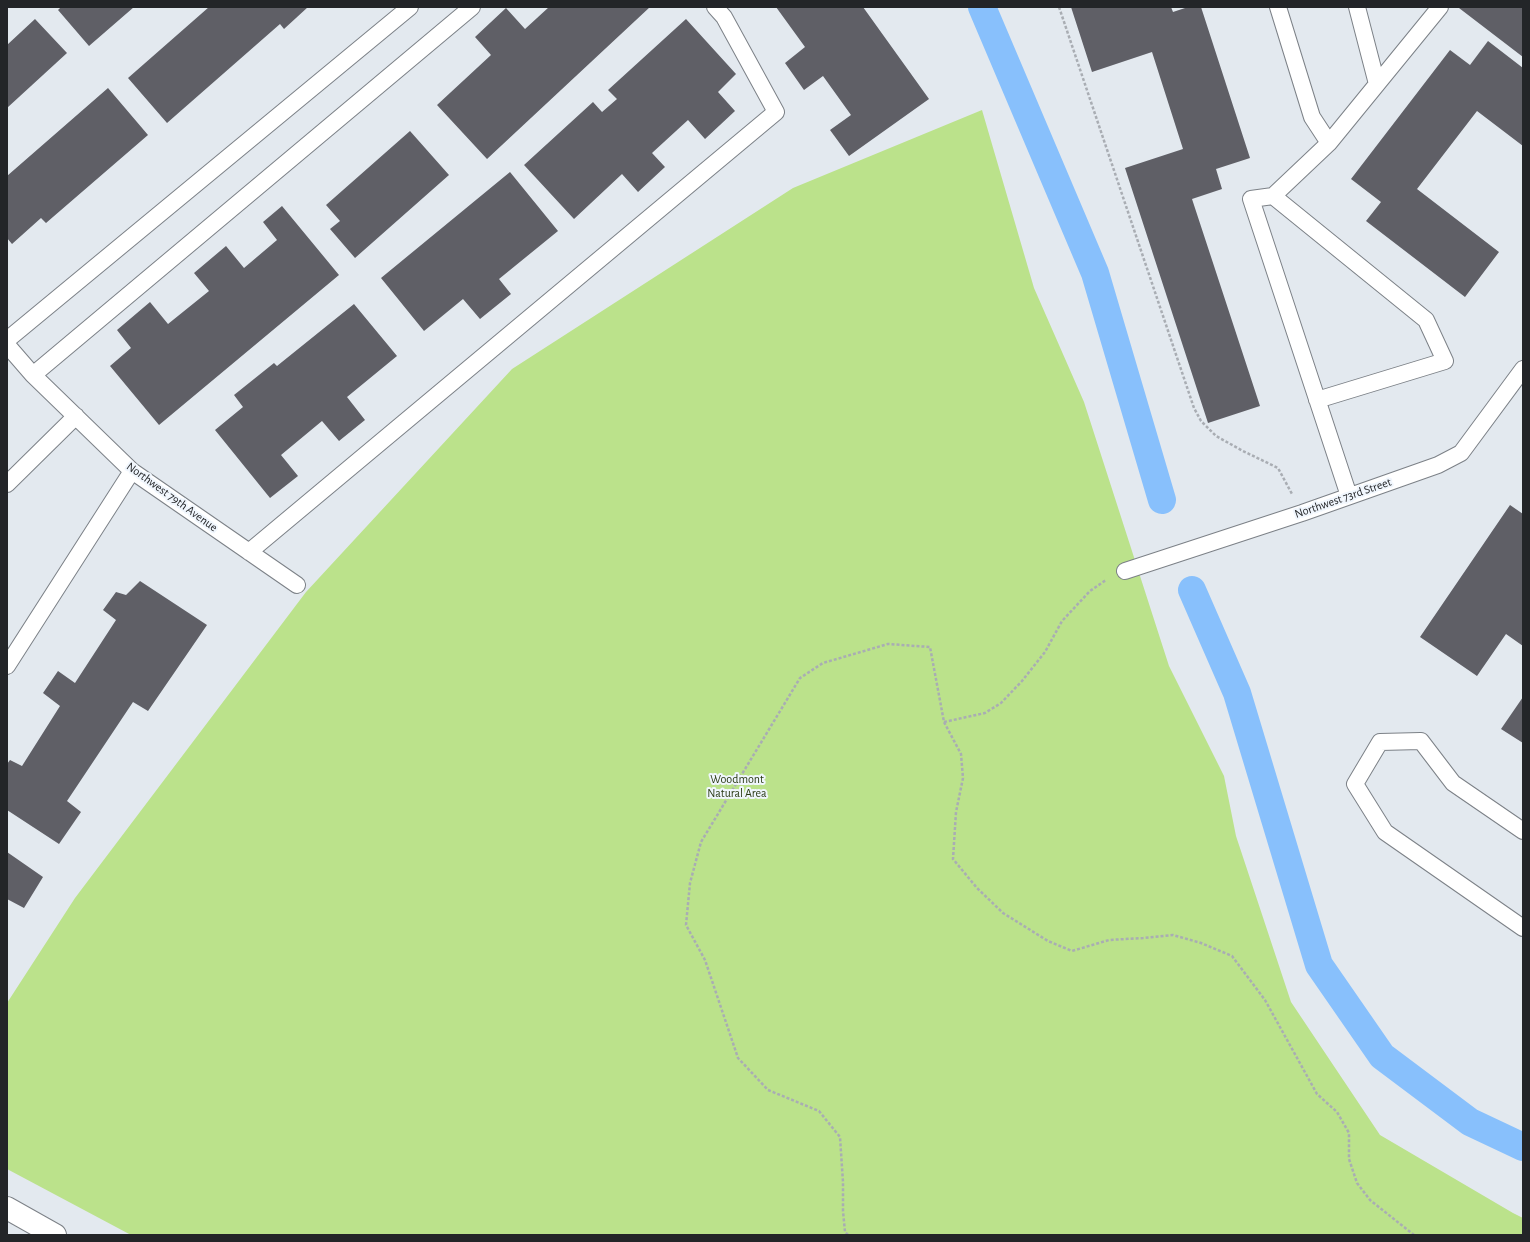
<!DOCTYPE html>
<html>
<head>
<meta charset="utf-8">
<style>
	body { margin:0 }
	#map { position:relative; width:1530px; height:1242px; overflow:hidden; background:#e3e9ef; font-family:"Alegreya Sans",sans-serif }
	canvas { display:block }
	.frame { position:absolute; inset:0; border:8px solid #232528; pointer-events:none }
</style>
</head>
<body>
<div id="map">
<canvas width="1530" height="1242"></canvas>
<div class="frame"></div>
</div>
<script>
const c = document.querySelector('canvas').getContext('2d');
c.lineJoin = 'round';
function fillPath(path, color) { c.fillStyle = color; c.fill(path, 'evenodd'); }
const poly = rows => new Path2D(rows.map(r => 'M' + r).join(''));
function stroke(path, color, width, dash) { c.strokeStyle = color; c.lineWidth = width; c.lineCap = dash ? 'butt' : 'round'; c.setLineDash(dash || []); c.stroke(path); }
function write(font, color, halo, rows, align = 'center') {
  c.font = font + ' "Alegreya Sans",sans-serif'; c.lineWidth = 4; c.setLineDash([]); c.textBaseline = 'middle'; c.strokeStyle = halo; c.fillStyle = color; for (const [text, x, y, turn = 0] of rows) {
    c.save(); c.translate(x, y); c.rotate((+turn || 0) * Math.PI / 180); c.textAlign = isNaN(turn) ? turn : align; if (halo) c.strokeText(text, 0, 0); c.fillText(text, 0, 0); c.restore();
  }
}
fillPath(poly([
	[982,110,1034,288,1084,402,1169,666,1224,776,1236,836,1291,1002,1380,1135,1513,1213,1523,1218,1523,1235,131,1235,7,1169,7,1003,75,898,306,592,512,369,793,188]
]), '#bbe28b');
stroke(poly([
	[982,7,1095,273,1162,500],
	[1192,590,1237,693,1319,965,1382,1056,1470,1122,1523,1147]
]), '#88c0fc', 28);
fillPath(poly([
	[61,7,134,7,89,46,58,10],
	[209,7,308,7,284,29,280,24,167,123,128,78],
	[549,7,650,7,487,159,437,105,491,55,475,37,506,8,525,29],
	[776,7,863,7,929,99,849,156,830,130,851,115,823,76,804,90,785,63,805,47],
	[1071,7,1171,7,1173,12,1188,7,1201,7,1250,158,1216,169,1222,189,1192,199,1260,406,1208,423,1125,168,1183,149,1152,52,1092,72],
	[1461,7,1523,7,1523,57,1459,8],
	[35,19,67,53,7,108,7,45],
	[686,19,736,74,718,92,735,111,705,139,688,120,652,153,665,167,638,192,622,174,574,219,524,165,593,102,602,112,617,99,608,90],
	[1488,41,1523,68,1523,146,1477,111,1417,189,1499,252,1465,297,1366,221,1381,202,1351,179,1450,50,1470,65],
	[108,88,148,135,46,223,41,218,12,244,7,238,7,176],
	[410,131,449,175,355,258,330,229,340,221,326,205],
	[510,172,558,231,499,279,511,294,480,319,463,299,424,331,381,278],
	[282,206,339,275,159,425,110,366,131,348,117,330,150,302,168,324,209,291,194,273,226,246,244,268,277,240,263,222],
	[354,304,397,356,347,397,365,420,339,441,322,421,281,455,298,476,270,498,215,430,243,407,234,395,274,363,277,366],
	[1510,505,1523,514,1523,646,1506,634,1477,676,1420,637],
	[140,581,207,625,148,711,133,702,67,801,81,812,59,844,7,810,7,764,10,760,22,766,60,706,43,693,58,671,75,683,116,620,103,610,116,592,126,595],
	[1523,697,1523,743,1501,729],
	[7,852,43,877,24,908,7,899]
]), '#5f5f66');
const service = poly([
	[1278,7,1312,117,1329,143,1440,7],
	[1357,7,1377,84],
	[1273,196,1329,143],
	[7,340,410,7],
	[7,345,33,375,132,471,297,585],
	[33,375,472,7],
	[1317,400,1445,361,1426,320,1273,196,1251,199,1349,496],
	[7,484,76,416],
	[249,552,776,112,724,17,715,7],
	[1125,571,1302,513,1438,465,1461,453,1523,369],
	[7,666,132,471],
	[1523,831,1453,783,1421,741,1380,742,1355,784,1385,832,1523,928]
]);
const tertiary = poly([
	[7,1208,55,1235]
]);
stroke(service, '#7c8187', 18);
stroke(tertiary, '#7c8187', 24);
stroke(poly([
	[1059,7,1194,408,1201,421,1216,436,1243,451,1278,468,1292,494],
	[944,722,985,713,1001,703,1022,681,1045,652,1062,621,1090,591,1106,580],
	[848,1235,845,1232,843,1211,843,1182,840,1137,819,1111,768,1090,738,1058,705,960,686,925,690,883,701,842,800,678,823,663,888,644,930,647,944,722,961,754,963,778,956,812,953,859,977,888,1003,913,1048,941,1072,951,1109,940,1143,938,1173,935,1201,943,1232,956,1265,1000,1317,1094,1337,1112,1349,1133,1349,1159,1357,1183,1370,1200,1414,1235]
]), '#a9adb3', 2.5, [3, 2]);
stroke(service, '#fff', 16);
stroke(tertiary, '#fff', 22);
write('12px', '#232528', '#f0f6fd', [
	["Northwest 79th Avenue",172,497,36],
	["Northwest 73rd Street",1343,498,-19]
]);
write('12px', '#2a3a14', '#f0f6fd', [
	["Woodmont",737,779],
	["Natural Area",737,793]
]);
</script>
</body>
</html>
